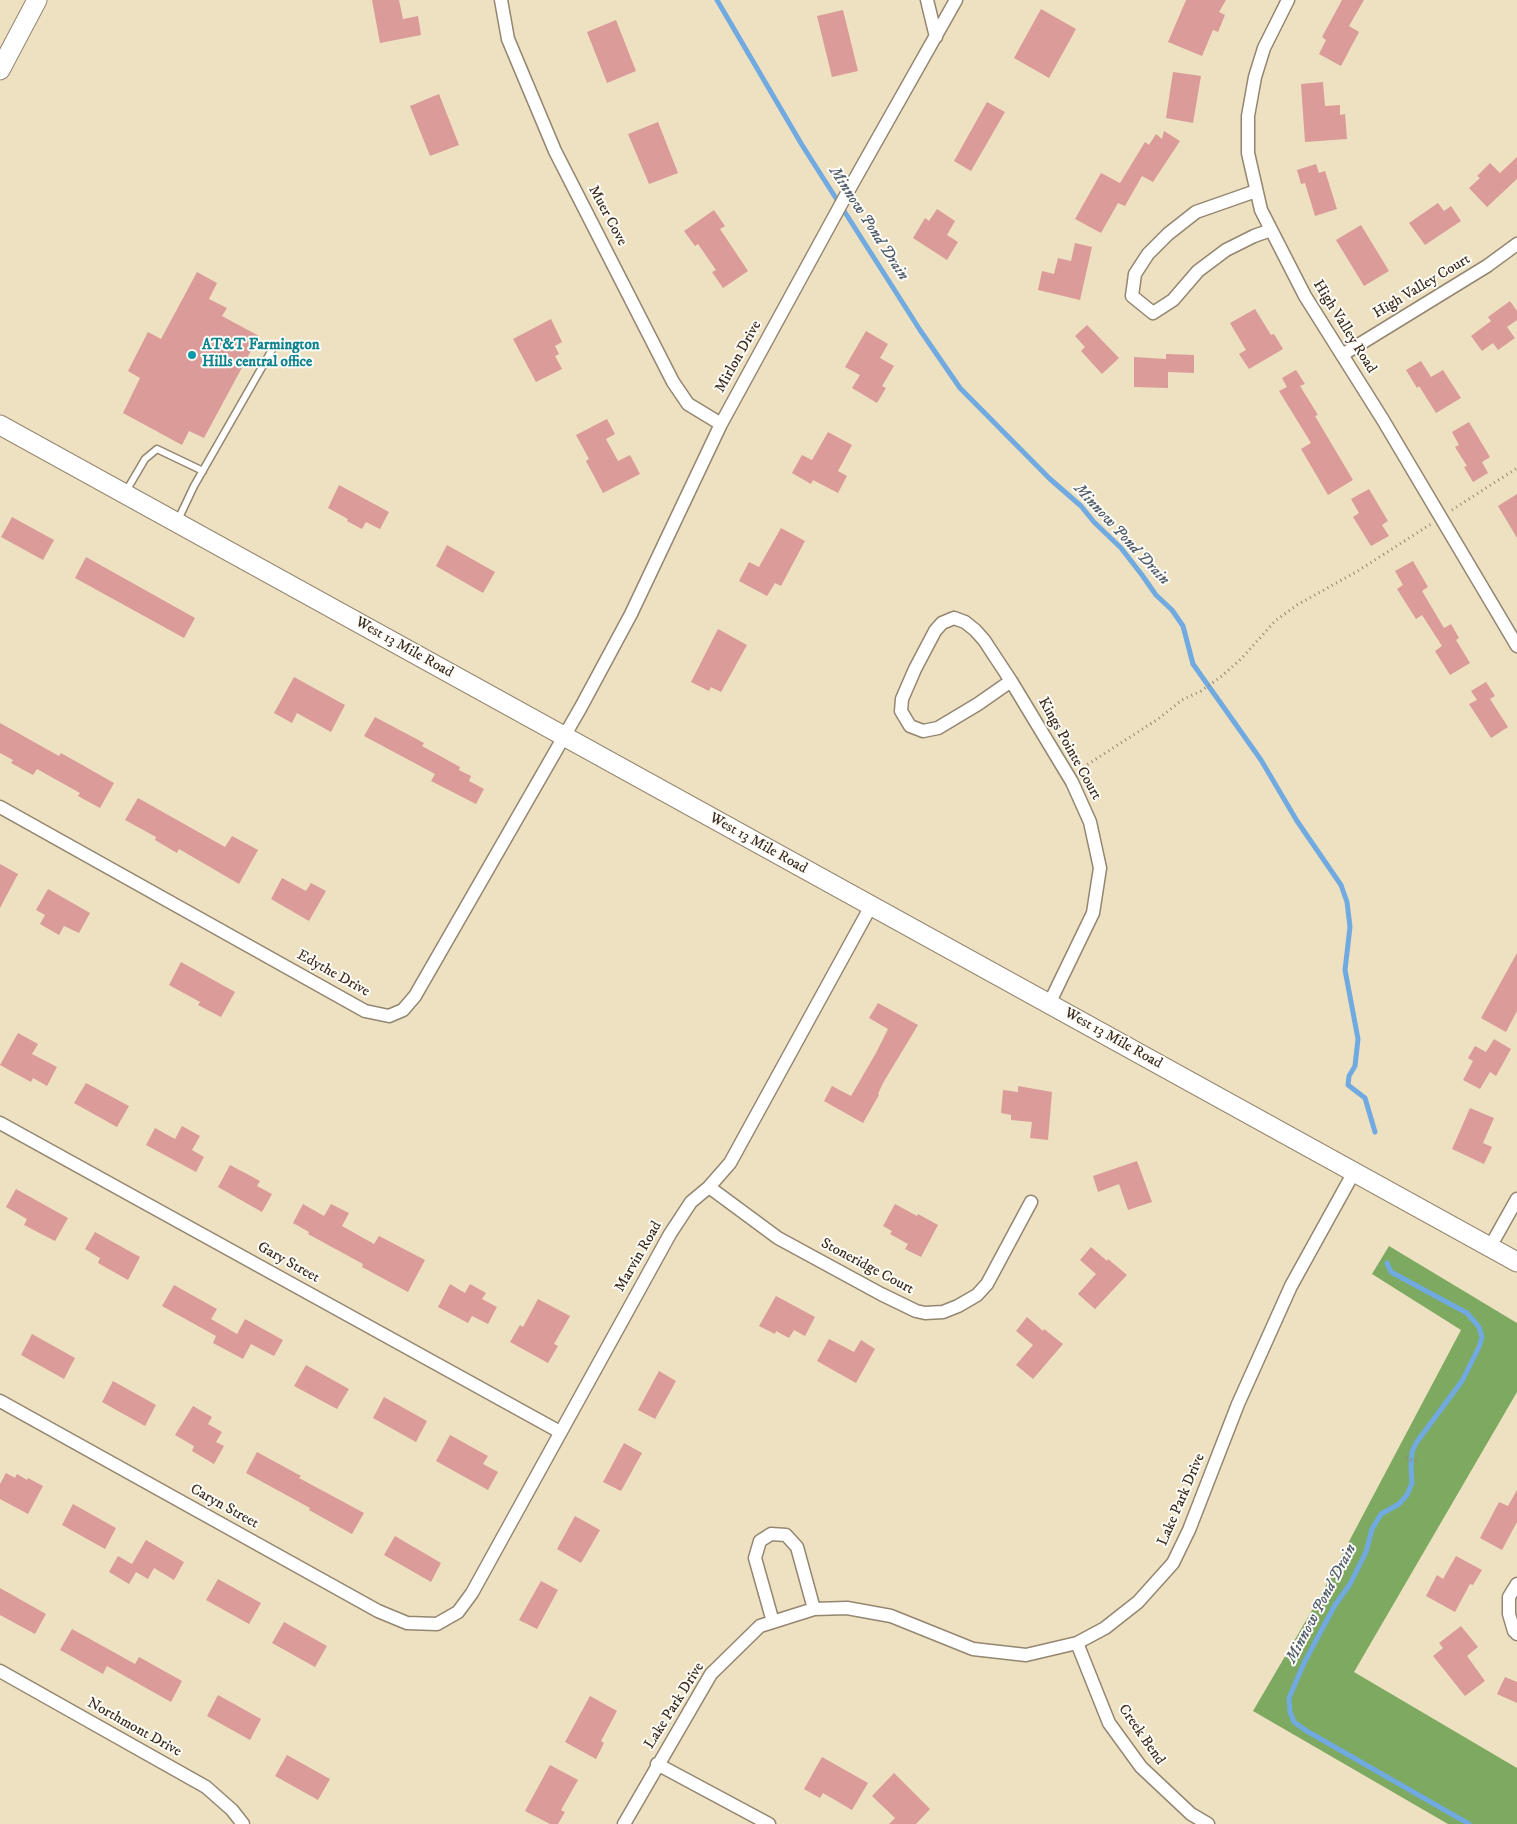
<!DOCTYPE html>
<html>
<head>
<meta charset="utf-8">
<style>
	body { margin:0 }
	canvas { display:block; background:#ede1c1 }
</style>
</head>
<body>
<canvas width="1517" height="1824"></canvas>
<script>
const c = document.querySelector('canvas').getContext('2d');
c.lineJoin = 'round';
function fillPath(path, color) { c.fillStyle = color; c.fill(path, 'evenodd'); }
const poly = rows => new Path2D(rows.map(r => 'M' + r).join(''));
function stroke(path, color, width, dash) { c.strokeStyle = color; c.lineWidth = width; c.lineCap = dash ? 'butt' : 'round'; c.setLineDash(dash || []); c.stroke(path); }
function write(font, color, halo, rows, align = 'center') {
  c.font = font + ' "IM FELL DW Pica",serif'; c.lineWidth = 4; c.setLineDash([]); c.textBaseline = 'middle'; c.strokeStyle = halo; c.fillStyle = color; for (const [text, x, y, turn = 0] of rows) {
    c.save(); c.translate(x, y); c.rotate((+turn || 0) * Math.PI / 180); c.textAlign = isNaN(turn) ? turn : align; if (halo) c.strokeText(text, 0, 0); c.fillText(text, 0, 0); c.restore();
  }
}
fillPath(poly([
	[1389,1246,1517,1323,1517,1392,1354,1672,1517,1768,1517,1824,1448,1824,1253,1711,1318,1600,1461,1330,1372,1274]
]), '#7ea961');
stroke(poly([
	[717,0,802,145,920,330,960,388,1050,479,1081,506,1094,522,1121,548,1142,575,1156,595,1172,610,1183,626,1193,664,1261,760,1297,821,1341,885,1347,902,1350,927,1345,970,1358,1039,1355,1066,1349,1076,1348,1085,1365,1098,1375,1132],
	[1387,1263,1391,1272,1467,1313,1479,1327,1482,1337,1479,1347,1462,1381,1416,1443,1412,1452,1411,1466,1412,1483,1407,1495,1399,1504,1381,1514,1372,1529,1366,1552,1350,1584,1335,1605,1304,1663,1289,1698,1290,1712,1294,1722,1305,1730,1469,1824]
]), '#70aae0', 5);
fillPath(poly([
	[372,0,399,0,403,19,418,16,421,35,380,43],
	[1186,0,1226,0,1219,12,1225,15,1218,32,1213,30,1202,56,1168,42],
	[1342,0,1364,0,1349,26,1359,32,1341,66,1319,54,1326,40,1322,37],
	[1041,9,1076,29,1049,78,1014,58],
	[843,10,858,71,832,77,817,16],
	[616,20,636,71,607,83,587,32],
	[1173,72,1201,76,1193,123,1166,118],
	[1323,82,1325,106,1340,105,1340,115,1345,114,1347,139,1305,142,1301,84],
	[439,94,459,145,430,156,410,106],
	[987,102,1005,112,971,171,954,161],
	[658,122,678,173,649,184,628,134],
	[1164,131,1180,141,1153,182,1142,176,1125,206,1118,203,1101,233,1075,219,1101,173,1120,183,1145,142,1149,145,1156,134,1162,139],
	[1517,157,1517,179,1487,207,1469,188,1480,178,1477,176,1490,163,1500,173],
	[1316,164,1319,173,1325,171,1337,209,1315,216,1305,183,1301,184,1297,170],
	[1438,203,1444,211,1451,206,1461,221,1425,245,1409,223],
	[937,209,955,221,947,235,958,242,947,260,913,238,925,218,929,221],
	[714,210,725,226,720,229,748,271,723,288,712,272,716,270,698,244,695,246,684,231],
	[1361,225,1389,271,1364,286,1336,240],
	[1075,243,1092,247,1080,300,1038,290,1042,271,1054,274,1058,258,1071,261],
	[197,272,217,283,209,299,227,308,222,316,259,336,204,438,189,431,182,445,123,413,140,378,128,371,148,332,161,339],
	[1510,301,1517,311,1517,320,1507,327,1515,338,1498,350,1493,343,1482,351,1471,336,1491,321,1488,317],
	[1255,309,1271,335,1274,334,1283,349,1249,369,1239,354,1246,350,1230,323],
	[551,319,562,342,555,346,559,354,555,356,562,369,536,382,513,339],
	[1087,325,1119,358,1102,374,1081,351,1085,347,1075,336],
	[866,331,888,344,880,358,894,366,882,386,886,388,877,403,852,388,860,375,845,367],
	[1166,354,1194,355,1194,373,1168,372,1168,388,1134,387,1134,357,1166,359],
	[1421,361,1431,377,1443,370,1461,398,1436,413,1419,386,1417,388,1406,370],
	[1296,370,1305,384,1300,386,1318,415,1315,416,1353,480,1328,495,1301,449,1311,443,1279,391,1287,387,1282,378],
	[607,419,615,434,606,439,618,461,630,455,640,474,603,493,586,461,589,459,576,435],
	[1469,422,1490,457,1482,462,1488,473,1473,482,1464,467,1467,466,1455,447,1459,445,1452,432],
	[828,432,852,445,838,471,847,476,838,493,813,480,811,484,792,473,802,455,812,460],
	[339,485,389,512,380,529,366,522,362,529,347,521,348,519,328,508],
	[1369,489,1388,521,1382,525,1389,536,1371,546,1353,517,1359,513,1351,499],
	[1517,494,1517,538,1498,506],
	[12,517,54,540,43,560,1,537],
	[781,528,805,541,781,586,775,583,767,596,739,581,749,562,759,567],
	[447,545,495,572,483,593,436,566],
	[86,557,195,618,184,638,75,578],
	[1413,561,1428,587,1422,591,1444,628,1451,624,1459,638,1456,640,1470,663,1450,675,1435,651,1442,646,1422,615,1416,619,1397,589,1403,585,1395,571],
	[718,629,747,645,721,692,711,687,709,691,691,682],
	[294,677,345,705,331,732,297,713,292,723,274,713],
	[1486,682,1495,696,1490,699,1508,727,1491,738,1469,704,1477,700,1471,691],
	[375,717,424,743,422,746,460,767,459,770,471,776,469,781,484,789,476,804,431,781,435,774,364,736],
	[0,723,59,756,61,753,114,783,100,808,78,796,80,793,37,769,33,775,11,763,13,760,0,753],
	[138,798,225,847,232,836,258,850,239,884,179,849,177,853,155,840,156,837,125,820],
	[0,864,18,874,0,908],
	[282,878,306,891,311,883,326,891,309,921,271,899],
	[48,889,90,913,79,933,64,926,59,935,40,924,45,915,36,910],
	[1517,953,1517,1011,1506,1032,1481,1018],
	[181,962,235,992,221,1017,198,1005,200,1002,169,985],
	[878,1003,918,1025,883,1083,878,1094,879,1095,863,1123,824,1101,832,1086,851,1096,876,1053,888,1029,869,1018],
	[18,1033,38,1044,32,1054,57,1067,47,1086,33,1078,31,1082,0,1065],
	[1494,1039,1511,1049,1496,1076,1490,1072,1480,1089,1463,1080,1473,1061,1468,1058,1475,1046,1486,1052],
	[86,1083,129,1106,117,1127,74,1103],
	[1018,1086,1052,1092,1048,1140,1030,1138,1032,1122,1011,1120,1011,1115,1001,1113,1003,1090,1018,1092],
	[1470,1108,1494,1118,1483,1143,1492,1147,1484,1164,1452,1149],
	[182,1126,200,1136,192,1150,204,1157,196,1172,146,1145,155,1128,175,1139],
	[1137,1161,1152,1202,1128,1210,1119,1184,1098,1192,1093,1176],
	[230,1165,260,1181,257,1186,272,1194,262,1212,218,1187],
	[16,1189,68,1218,55,1241,24,1225,27,1219,6,1207],
	[303,1204,324,1216,331,1204,349,1213,342,1226,374,1244,379,1236,425,1260,408,1292,362,1267,363,1264,308,1234,309,1232,293,1223],
	[895,1204,917,1216,918,1214,938,1225,921,1257,905,1249,908,1244,890,1234,892,1231,883,1226],
	[95,1232,140,1257,128,1280,98,1263,100,1258,85,1249],
	[1091,1247,1107,1261,1108,1259,1127,1275,1095,1309,1078,1294,1096,1274,1080,1260],
	[450,1284,465,1293,470,1284,486,1293,482,1299,497,1307,488,1324,472,1316,468,1323,438,1307],
	[174,1285,217,1309,211,1319,237,1334,245,1319,283,1340,274,1356,251,1344,243,1359,213,1343,216,1336,162,1306],
	[776,1296,815,1317,805,1336,794,1330,789,1338,776,1331,775,1334,759,1326],
	[538,1299,570,1316,554,1344,558,1346,548,1363,510,1342,520,1325,523,1327],
	[1027,1317,1043,1331,1044,1329,1063,1344,1033,1379,1016,1365,1033,1345,1016,1331],
	[32,1334,75,1358,64,1379,21,1355],
	[829,1339,854,1352,861,1340,875,1349,856,1383,817,1361],
	[306,1365,349,1389,337,1409,294,1386],
	[659,1371,676,1381,655,1419,638,1410],
	[113,1381,156,1405,145,1426,102,1402],
	[384,1397,427,1421,416,1442,373,1418],
	[193,1406,212,1417,208,1424,222,1432,216,1442,224,1446,214,1464,192,1451,194,1446,175,1435],
	[450,1435,488,1456,483,1464,498,1472,488,1490,436,1461],
	[624,1443,642,1453,621,1491,603,1482],
	[257,1452,301,1476,299,1478,364,1513,352,1534,309,1510,310,1508,246,1473],
	[6,1473,15,1478,17,1474,27,1480,28,1478,43,1486,28,1514,0,1499,0,1484],
	[1517,1490,1517,1522,1502,1550,1480,1538,1499,1502,1508,1506],
	[73,1504,116,1528,105,1549,62,1525],
	[575,1516,600,1530,581,1563,557,1549],
	[395,1536,441,1563,431,1582,384,1555],
	[146,1540,184,1562,174,1580,154,1568,148,1579,136,1572,129,1584,109,1572,118,1556,132,1564],
	[1456,1556,1482,1570,1473,1585,1470,1584,1455,1612,1426,1596,1437,1575,1443,1579],
	[218,1579,261,1603,249,1624,206,1600],
	[541,1581,558,1590,537,1629,519,1620],
	[0,1588,46,1614,35,1634,0,1615],
	[284,1622,327,1646,315,1667,272,1643],
	[1461,1626,1478,1647,1467,1656,1485,1681,1465,1696,1433,1656,1443,1648,1439,1643],
	[72,1629,135,1664,139,1657,182,1681,171,1702,107,1666,103,1674,60,1650],
	[1505,1677,1517,1682,1517,1703,1497,1694],
	[218,1695,261,1719,250,1740,207,1716],
	[590,1696,617,1711,601,1741,604,1743,596,1759,565,1742],
	[287,1755,330,1779,318,1800,275,1776],
	[822,1757,868,1783,852,1810,823,1793,820,1798,804,1789],
	[550,1765,578,1780,561,1810,565,1812,558,1824,550,1824,525,1811],
	[894,1773,930,1809,916,1824,889,1824,895,1818,872,1796]
]), '#da9b99');
const lane = poly([
	[125,493,145,459,157,449,203,471],
	[177,522,194,486,273,348]
]);
const street = poly([
	[501,0,508,39,555,151,673,382,688,404,721,424],
	[927,0,936,37],
	[1288,0,1264,48,1255,77,1248,116,1248,153,1261,210,1305,296,1383,420,1517,646],
	[1256,191,1196,212,1168,234,1148,254,1135,274,1132,296,1153,313,1173,300,1198,271,1226,250,1254,236,1271,230],
	[1342,355,1487,266,1517,244],
	[954,618,965,622,975,630,984,640,1011,681,978,704,938,728,923,731,910,726,901,711,902,699,915,669,935,631,942,623,954,618],
	[1011,681,1072,782,1090,822,1100,868,1093,913,1049,1004],
	[0,807,365,1011,389,1016,403,1010,415,996,581,707,631,614,721,424,851,186,956,0],
	[0,1123,560,1432],
	[709,1187,778,1238,881,1294,916,1311,925,1313,943,1312,958,1306,977,1295,987,1284,1031,1202],
	[1490,1247,1517,1199],
	[0,1401,378,1611,407,1623,437,1624,458,1612,472,1593,670,1234,691,1202,709,1187,730,1163,871,906],
	[1517,1584,1509,1597,1509,1614,1514,1631,1517,1634],
	[773,1622,755,1558,760,1541,771,1534,786,1535,797,1547,814,1609],
	[1077,1643,1109,1723,1141,1767,1191,1814,1208,1824],
	[0,1671,206,1787,232,1810,243,1824],
	[657,1764,769,1824],
	[624,1824,711,1674,760,1626,814,1609,847,1608,891,1616,973,1649,1026,1655,1077,1643,1105,1628,1138,1602,1173,1563,1189,1530,1238,1404,1291,1286,1354,1172]
]);
const secondary = poly([
	[0,70,37,0],
	[0,425,1517,1262]
]);
stroke(lane, '#948670', 9);
stroke(street, '#948670', 15);
stroke(secondary, '#948670', 21);
stroke(poly([
	[1452,510,1517,468],
	[1079,770,1158,719,1182,700,1201,691,1222,676,1242,658,1275,621,1297,605,1356,572,1431,524],
	[1406,1458,1419,1462]
]), '#948670', 3, [1, 4]);
stroke(lane, '#fff', 6);
stroke(street, '#fff', 12);
stroke(secondary, '#fff', 19);
for (const [x, y, r, color] of [
	[192,355,5,"#0f9aa8"]
]) { const dot = new Path2D(); dot.arc(x, y, r, 0, 2 * Math.PI); c.fillStyle = color; c.fill(dot); stroke(dot, '#fdfcf7', 2); }
write('15px', '#3b2a1e', '#fdfcf7', [
	["Muer Cove",607,216,62],
	["High Valley Court",1422,287,-31],
	["High Valley Road",1344,327,58],
	["Mirlon Drive",739,357,-61],
	["West 13 Mile Road",404,648,29],
	["Kings Pointe Court",1069,749,61],
	["West 13 Mile Road",758,844,29],
	["Edythe Drive",333,974,29],
	["West 13 Mile Road",1113,1039,29],
	["Marvin Road",639,1257,-60],
	["Gary Street",288,1263,29],
	["Stoneridge Court",867,1267,28],
	["Lake Park Drive",1182,1500,-67],
	["Caryn Street",224,1507,29],
	["Lake Park Drive",675,1706,-58],
	["Northmont Drive",134,1728,29],
	["Creek Bend",1141,1735,55]
]);
write('bold 15px', '#0d838f', '#fdfcf7', [
	["AT&T Farmington",202,346],
	["Hills central office",202,363]
], 'left');
write('italic 16px', '#505d6c', '#fdfcf7', [
	["Minnow Pond Drain",868,224,57],
	["Minnow Pond Drain",1121,535,47],
	["Minnow Pond Drain",1322,1604,-62]
]);
</script>
</body>
</html>
